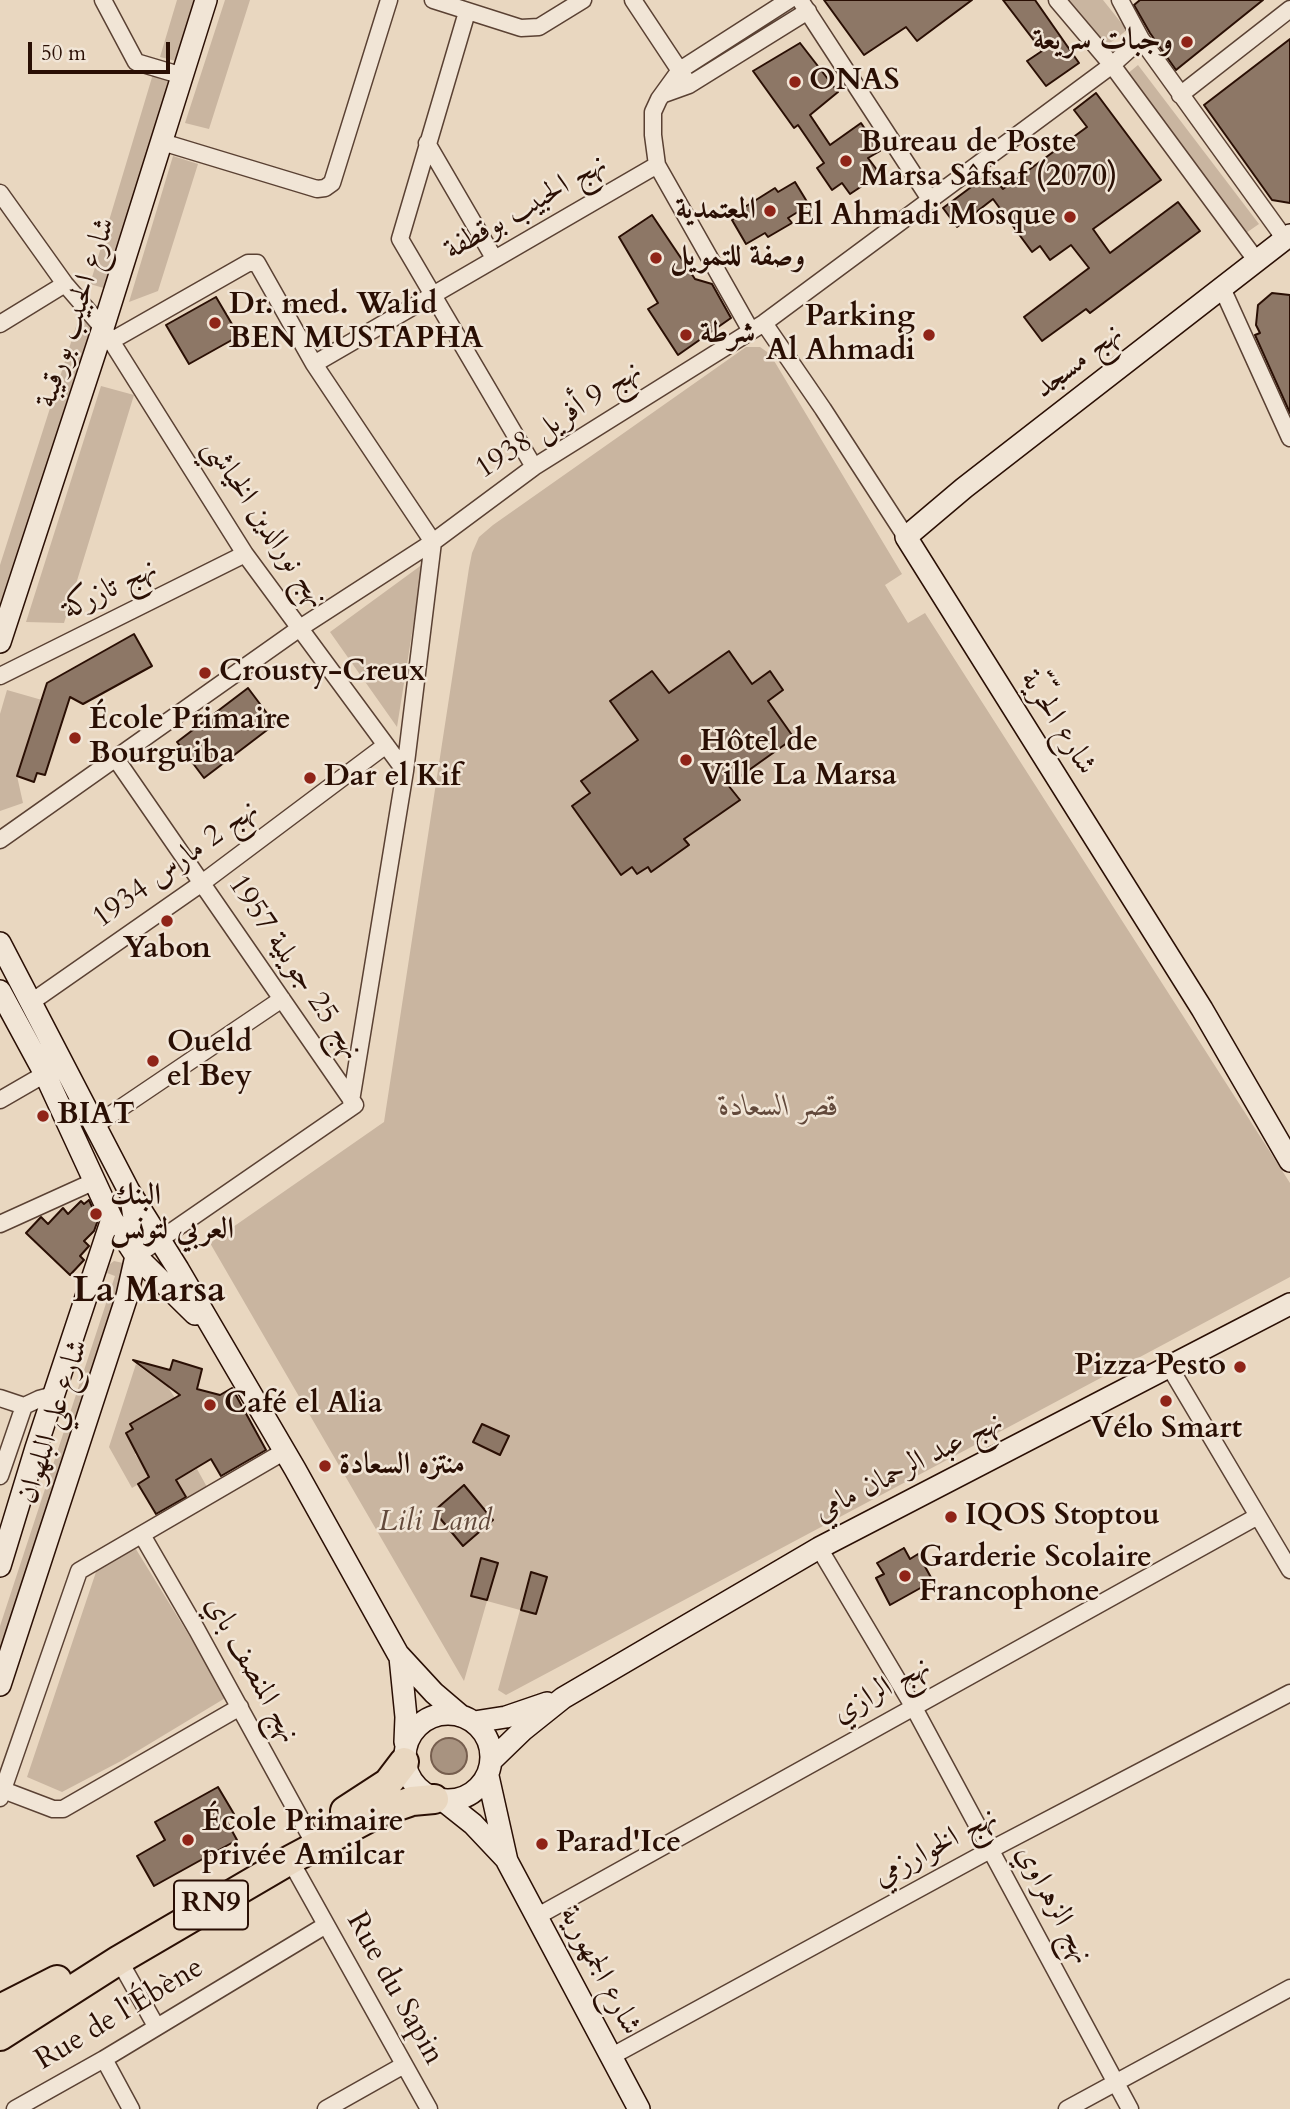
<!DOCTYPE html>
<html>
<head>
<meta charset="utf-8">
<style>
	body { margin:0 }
	#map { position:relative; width:1290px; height:2109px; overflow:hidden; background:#e9d7c0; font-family:Cardo,serif }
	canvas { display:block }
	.scale { position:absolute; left:28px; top:42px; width:142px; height:32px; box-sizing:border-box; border:4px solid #2a0f04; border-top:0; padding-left:9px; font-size:21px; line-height:24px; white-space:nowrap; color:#2a0f04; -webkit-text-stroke:5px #f1e5d6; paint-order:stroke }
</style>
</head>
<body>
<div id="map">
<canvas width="1290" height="2109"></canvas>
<div class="scale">50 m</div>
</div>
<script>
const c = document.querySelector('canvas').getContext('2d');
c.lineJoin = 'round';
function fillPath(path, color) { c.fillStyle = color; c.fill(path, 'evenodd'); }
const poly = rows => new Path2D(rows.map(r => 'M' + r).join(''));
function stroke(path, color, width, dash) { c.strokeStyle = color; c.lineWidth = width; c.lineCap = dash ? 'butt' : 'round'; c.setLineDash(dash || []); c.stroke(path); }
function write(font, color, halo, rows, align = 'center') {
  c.font = font + ' Cardo,Amiri,serif'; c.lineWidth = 5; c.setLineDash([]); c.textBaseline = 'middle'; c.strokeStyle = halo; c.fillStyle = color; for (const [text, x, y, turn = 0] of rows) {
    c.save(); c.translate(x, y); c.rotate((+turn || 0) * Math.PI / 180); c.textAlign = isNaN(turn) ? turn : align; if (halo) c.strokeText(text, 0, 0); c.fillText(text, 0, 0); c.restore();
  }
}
fillPath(poly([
	[177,0,194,0,176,61,160,57],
	[225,0,250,0,209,129,185,123],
	[1065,0,1103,0,1127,30,1102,49],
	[1138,65,1259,224,1246,233,1126,75],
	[153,74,170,79,107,289,90,284],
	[173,156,198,164,158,291,129,302],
	[80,314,94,330,0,626,0,565],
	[746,347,760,347,770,354,902,574,885,585,908,623,925,613,1290,1183,1290,1277,506,1695,498,1690,520,1610,487,1601,464,1681,210,1243,384,1122,469,568,472,553,479,537,493,525],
	[101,386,134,395,64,623,26,622],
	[423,564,397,727,330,632],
	[7,690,42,700,17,776,23,803,0,811,0,714],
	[114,1261,123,1263,128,1278,0,1658,0,1626,115,1276,107,1273,110,1264],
	[136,1364,168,1387,175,1398,126,1433,138,1452,135,1454,141,1463,167,1449,175,1462,132,1488,109,1447],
	[197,1469,207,1487,187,1498,176,1480],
	[134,1546,227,1697,121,1761,62,1792,27,1777,97,1569]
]), '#c9b5a0');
const water = poly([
	'431 1756a18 18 0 1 1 36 0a18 18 0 1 1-36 0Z'
]);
fillPath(water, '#a89380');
stroke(water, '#765e4e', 2);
const building = poly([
	[824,0,972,0,917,41,906,27,864,55,824,0],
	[1003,0,1035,0,1079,63,1046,86,1027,61,1042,51,1003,0],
	[1140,0,1263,0,1176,70,1150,33,1134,5,1140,0],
	[1290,39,1290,203,1272,200,1204,105,1290,39],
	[800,43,838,92,810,115,830,145,861,123,880,151,868,158,880,174,850,194,842,183,832,190,817,168,824,163,798,125,794,128,753,71,800,43],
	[1096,93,1161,180,1093,229,1110,253,1178,202,1200,231,1090,313,1086,309,1042,341,1024,317,1089,268,1071,245,1050,260,1040,246,1032,252,993,199,957,227,943,208,990,173,1003,189,1087,127,1074,110,1096,93],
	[795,182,809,205,788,218,792,223,768,237,765,233,746,244,732,220,742,213,740,210,775,188,778,192,795,182],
	[652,215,695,279,712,284,731,318,678,355,648,309,658,303,619,237,652,215],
	[1272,293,1290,295,1290,413,1255,335,1260,333,1256,325,1258,305,1272,293],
	[216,297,239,336,189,364,166,325,216,297],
	[134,634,152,666,83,704,70,697,45,775,37,773,34,782,17,776,47,683,134,634],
	[729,651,752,684,770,671,783,690,768,701,794,738,728,785,740,800,684,839,689,845,651,872,648,867,637,874,632,867,621,875,572,806,590,793,581,781,638,740,610,701,652,671,669,693,729,651],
	[248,688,275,724,204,778,177,742,248,688],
	[89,1200,98,1220,94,1231,84,1241,89,1246,80,1256,84,1260,70,1275,26,1233,41,1217,48,1224,63,1208,68,1214,81,1201,84,1204,89,1200],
	[133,1360,170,1370,173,1360,202,1369,197,1389,220,1395,232,1388,266,1450,221,1476,211,1459,176,1480,186,1497,156,1514,138,1484,149,1477,126,1433,133,1429,130,1424,180,1395,133,1360],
	[482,1424,509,1436,500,1455,473,1442,482,1424],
	[464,1485,493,1520,463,1546,434,1511,464,1485],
	[904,1548,910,1559,918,1554,933,1581,890,1605,876,1578,884,1574,877,1563,904,1548],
	[481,1558,498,1563,487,1600,471,1596,481,1558],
	[531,1572,547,1577,536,1614,521,1610,531,1572],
	[218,1787,234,1814,225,1818,237,1840,154,1886,137,1856,165,1840,155,1822,218,1787]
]);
fillPath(building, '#8d7766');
stroke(building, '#2a0f04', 2);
const street = poly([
	[103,0,136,62,183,76],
	[433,0,521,28,539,27,583,0],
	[633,0,686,80],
	[800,0,931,201],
	[1057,0,1112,65,1256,260],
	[1120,0,1141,39,1285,239],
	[467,12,400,239,534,467],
	[664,94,689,85,808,11],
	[1180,95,1290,9],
	[162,142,317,189,325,188,332,183,389,0],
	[427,143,494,258],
	[0,193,65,284,103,328,245,554,405,771],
	[1222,288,1290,438],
	[764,323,823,409,906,537],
	[0,324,65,284],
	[751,331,657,165,653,135,653,112,659,99,680,70,789,0],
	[111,341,248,263,257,263,314,364,433,542,405,771,351,1101],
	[314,364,657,165],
	[0,676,245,554],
	[116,759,355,1105,136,1256],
	[0,840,300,628,433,542,534,467,764,323,1112,65,1141,39],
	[30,1003,202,883,386,745],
	[0,1100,45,1074],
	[94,1126,282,999],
	[0,1224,95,1181],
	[1169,1366,1290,1570],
	[0,1398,24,1406],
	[0,1476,24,1406,39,1399,54,1395],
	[142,1535,197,1630,309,1834],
	[819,1548,913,1706,1130,2109],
	[3,1790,53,1809,63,1809,240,1707],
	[0,1798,79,1571,285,1451],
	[290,1860,429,2109],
	[536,1917,1258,1516],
	[119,1960,156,2026],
	[612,2056,992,1849,1290,1693],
	[104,2059,131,2109],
	[15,2109,104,2059,326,1925],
	[326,2109,404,2065],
	[1067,2109,1290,1988]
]);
const secondary = poly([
	[1290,235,964,488,906,537,1202,1009,1290,1161],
	[0,642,103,328,206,0],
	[0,943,129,1191,178,1269,295,1469,398,1654,434,1693,461,1716],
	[0,991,45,1074,112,1219,136,1256,195,1314],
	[0,1566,36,1448,112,1219],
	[400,1657,406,1717,405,1742],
	[0,1685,127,1296,136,1256,136,1230,132,1205],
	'405 1757a43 43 0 1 1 86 0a43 43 0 1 1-86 0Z',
	[474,1722,506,1717,547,1703],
	[491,1761,523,1730,563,1698,819,1548,1290,1304],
	[488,1776,507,1861,639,2109],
	[444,1801,473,1824,506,1859]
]);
const highway = poly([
	[345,1811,388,1783,404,1762],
	[0,2009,57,1980],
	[0,2036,119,1960,290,1860,380,1812,412,1801,434,1799]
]);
stroke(street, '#5a4133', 19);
stroke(secondary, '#2a0f04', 24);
stroke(highway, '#2a0f04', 32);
stroke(street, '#f1e5d6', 16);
stroke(secondary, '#f1e5d6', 21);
stroke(highway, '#e9d7c0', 28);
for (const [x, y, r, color] of [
	[1187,42,7,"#8f2418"],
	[795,82,7,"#8f2418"],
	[846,161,7,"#8f2418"],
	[770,211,7,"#8f2418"],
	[1070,217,7,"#8f2418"],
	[656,258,7,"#8f2418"],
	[215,323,7,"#8f2418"],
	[686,335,7,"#8f2418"],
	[929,335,7,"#8f2418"],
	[205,673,7,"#8f2418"],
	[75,738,7,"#8f2418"],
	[686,760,7,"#8f2418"],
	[310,778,7,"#8f2418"],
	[167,921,7,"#8f2418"],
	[153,1061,7,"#8f2418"],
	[43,1116,7,"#8f2418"],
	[96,1214,7,"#8f2418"],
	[1240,1367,7,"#8f2418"],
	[1166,1401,7,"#8f2418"],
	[210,1405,7,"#8f2418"],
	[325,1466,7,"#8f2418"],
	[951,1517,7,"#8f2418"],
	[905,1576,7,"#8f2418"],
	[188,1840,7,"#8f2418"],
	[542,1844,7,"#8f2418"]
]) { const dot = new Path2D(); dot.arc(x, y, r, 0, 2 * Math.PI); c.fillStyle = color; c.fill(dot); stroke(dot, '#f1e5d6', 2.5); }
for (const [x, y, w] of [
	[211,1905,74]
]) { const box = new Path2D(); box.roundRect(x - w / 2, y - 24.5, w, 49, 5); c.fillStyle = '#f1e5d6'; c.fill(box); stroke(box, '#2a0f04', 2); }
write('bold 28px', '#2a0f04', null, [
	["RN9",211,1905]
]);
write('bold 30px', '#2a0f04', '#f1e5d6', [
	["وجبات سريعة",1173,42,"right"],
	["ONAS",809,82],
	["Bureau de Poste",860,144],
	["Marsa Sâfsaf (2070)",860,178],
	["المعتمدية",756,211,"right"],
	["El Ahmadi Mosque",1056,217,"right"],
	["وصفة للتمويل",670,258],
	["Dr. med. Walid",229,306],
	["BEN MUSTAPHA",229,340],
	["Parking",915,318,"right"],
	["Al Ahmadi",915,352,"right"],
	["شرطة",700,335],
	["Crousty-Creux",219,673],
	["École Primaire",89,721],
	["Bourguiba",89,755],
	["Hôtel de",700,743],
	["Ville La Marsa",700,777],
	["Dar el Kif",324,778],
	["Yabon",167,950,"center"],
	["Oueld",167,1044],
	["el Bey",167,1078],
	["BIAT",57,1116],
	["البنك",110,1197],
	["العربي لتونس",110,1231],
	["Pizza Pesto",1226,1367,"right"],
	["Café el Alia",224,1405],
	["Vélo Smart",1166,1430,"center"],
	["منتزه السعادة",339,1466],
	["IQOS Stoptou",965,1517],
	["Garderie Scolaire",919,1559],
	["Francophone",919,1593],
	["École Primaire",202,1823],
	["privée Amilcar",202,1857],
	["Parad'Ice",556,1844]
], 'left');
write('30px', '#2a0f04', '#f1e5d6', [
	["نهج الحبيب بوقطفة",526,208,-30],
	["شارع الحبيب بورقيبة",77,313,-72],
	["نهج مسجد",1079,362,-38],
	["نهج 9 أفريل 1938",559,421,-33],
	["نهج نورالدين الخياشي",264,524,56],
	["نهج تازركة",110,590,-26],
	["شارع الحرّيّة",1057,723,58],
	["نهج 2 مارس 1934",176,865,-36],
	["نهج 25 جويلية 1957",294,968,56],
	["شارع علي البلهوان",54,1422,-72],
	["نهج عبد الرحمان مامي",909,1468,-27],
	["نهج المنصف باي",251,1670,61],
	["نهج الرازي",882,1691,-29],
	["نهج الخوارزمي",936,1848,-28],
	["نهج الزهراوي",1053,1905,62],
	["شارع الجمهورية",599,1971,62],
	["Rue du Sapin",394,1989,61],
	["Rue de l'Ébène",120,2015,-31]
]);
write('italic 30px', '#62493b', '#f1e5d6', [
	["قصر السعادة",779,1108],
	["Lili Land",435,1523]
]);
write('bold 37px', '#2a0f04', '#f1e5d6', [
	["La Marsa",149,1292]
]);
</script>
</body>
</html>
